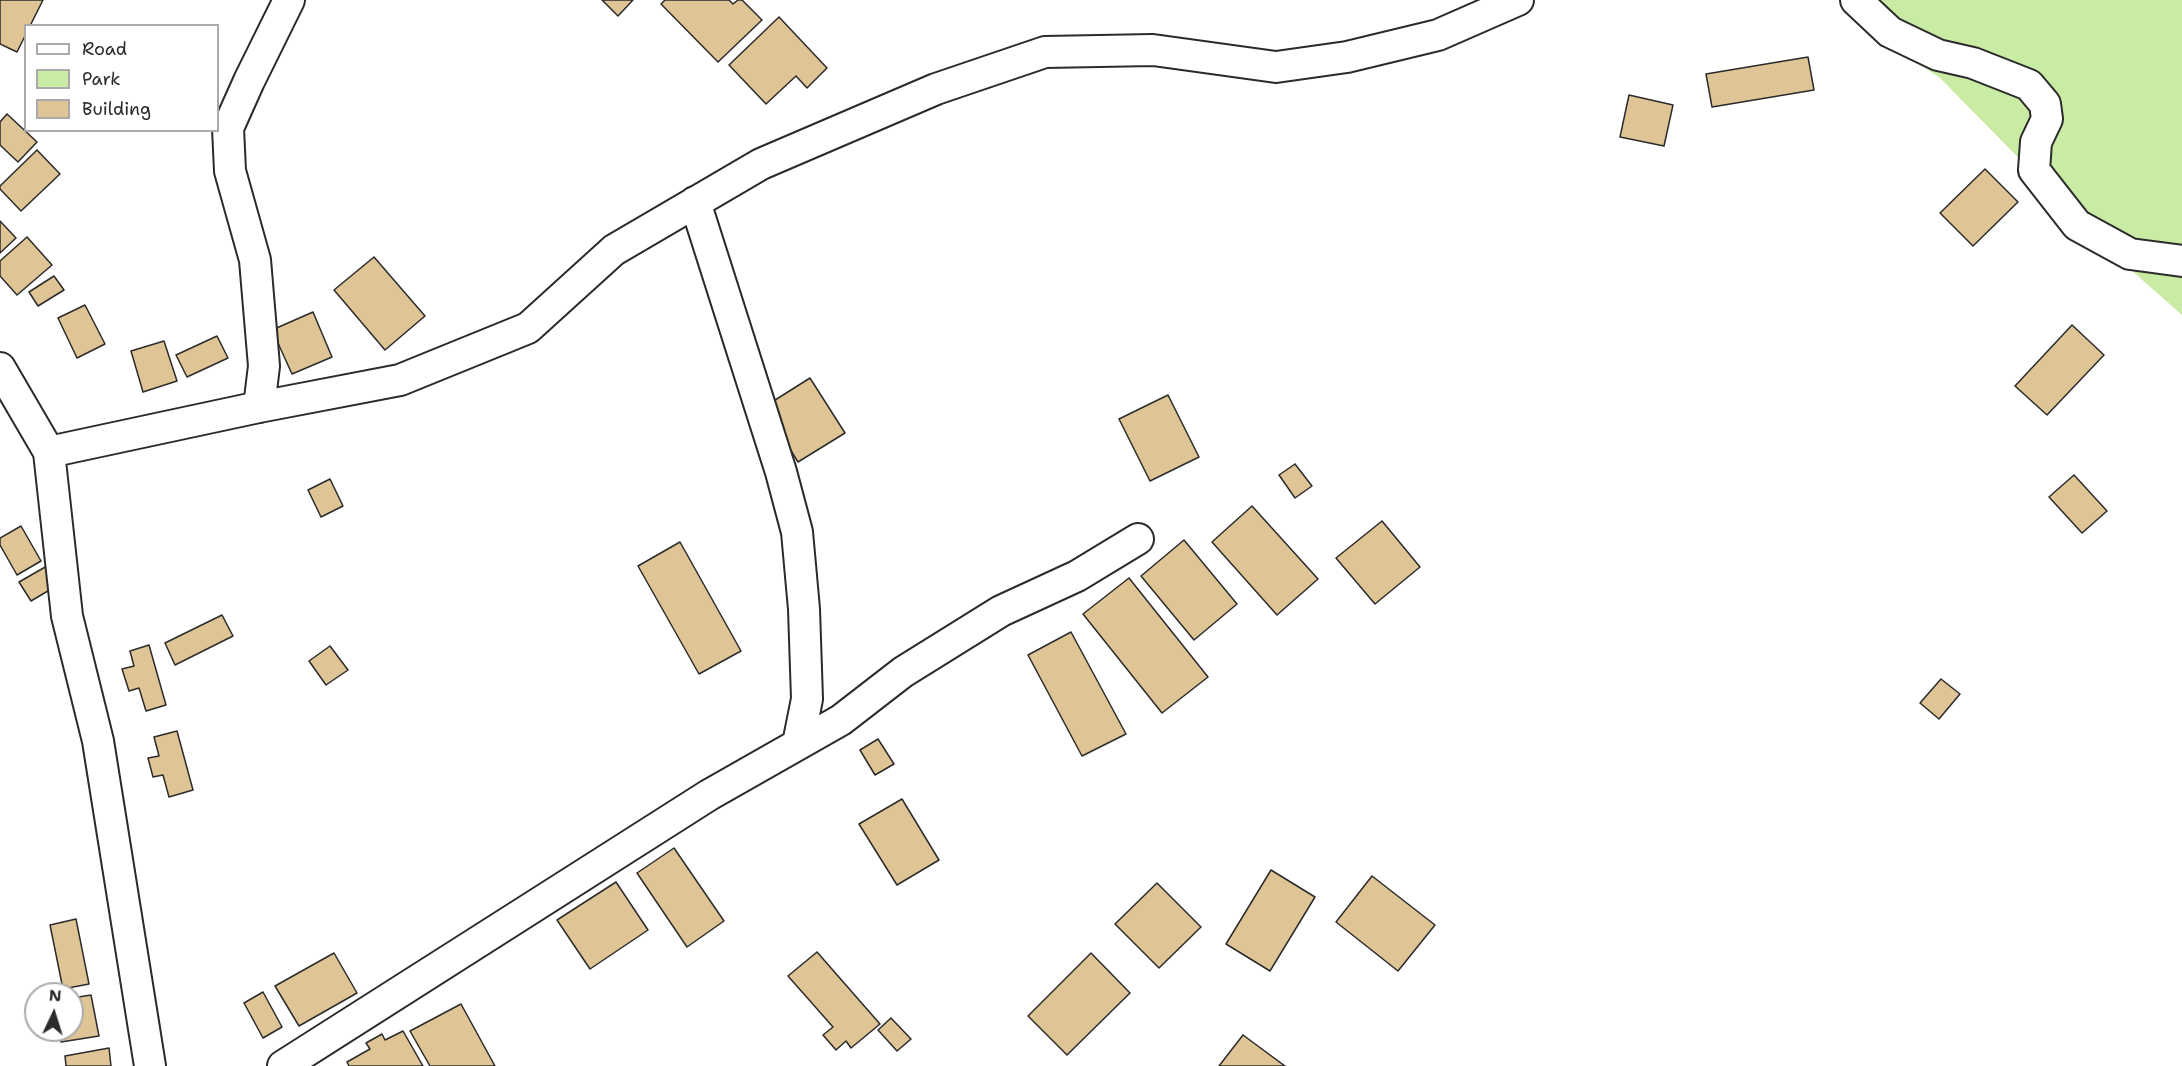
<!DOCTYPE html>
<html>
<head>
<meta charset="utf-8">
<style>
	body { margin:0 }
	#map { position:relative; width:2182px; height:1066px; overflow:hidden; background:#fff; font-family:"Shantell Sans",sans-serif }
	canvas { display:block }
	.legend { position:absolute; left:24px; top:24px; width:195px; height:108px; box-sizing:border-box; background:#fff; border:2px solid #aaa; margin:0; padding:8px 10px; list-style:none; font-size:18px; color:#2b2b2b }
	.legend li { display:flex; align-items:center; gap:12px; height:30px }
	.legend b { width:30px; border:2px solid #aaa }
	.north { position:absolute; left:24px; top:982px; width:60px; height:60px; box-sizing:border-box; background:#fff; border:2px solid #aaa; border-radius:50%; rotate:4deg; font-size:16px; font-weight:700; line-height:24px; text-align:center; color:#2b2b2b }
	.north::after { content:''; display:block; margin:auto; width:21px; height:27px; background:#2b2b2b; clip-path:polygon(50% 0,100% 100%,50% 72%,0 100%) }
</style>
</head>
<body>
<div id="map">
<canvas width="2182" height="1066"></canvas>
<ul class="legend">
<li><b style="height:8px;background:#fff"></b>Road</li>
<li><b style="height:16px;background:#caeba3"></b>Park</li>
<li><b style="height:16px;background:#dfc595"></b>Building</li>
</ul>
<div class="north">N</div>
</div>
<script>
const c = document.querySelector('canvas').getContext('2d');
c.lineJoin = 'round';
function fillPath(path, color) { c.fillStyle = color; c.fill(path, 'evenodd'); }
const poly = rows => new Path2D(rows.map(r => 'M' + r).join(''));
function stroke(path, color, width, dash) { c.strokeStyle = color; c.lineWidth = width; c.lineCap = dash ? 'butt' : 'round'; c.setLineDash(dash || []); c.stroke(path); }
fillPath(poly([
	[1852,0,2182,0,2182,315,2113,254,1940,78,1871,31]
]), '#caeba3');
const building = poly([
	[0,0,43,0,30,26,26,26,26,34,17,52,0,44,0,0],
	[602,0,633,0,618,16,602,0],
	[665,0,729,0,733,4,738,0,742,0,762,20,718,62,661,4,665,0],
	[779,17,827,68,807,88,796,76,766,104,729,65,779,17],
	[1808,57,1814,90,1712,107,1706,74,1808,57],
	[1629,95,1673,105,1664,146,1620,137,1629,95],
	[7,114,37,142,18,162,0,145,0,122,7,114],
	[37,150,60,174,21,211,0,189,0,186,37,150],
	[1985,169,2018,202,1973,246,1940,213,1985,169],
	[0,221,16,238,0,253,0,221],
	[27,237,52,265,17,295,0,276,0,261,27,237],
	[374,257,425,316,385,350,334,290,374,257],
	[54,276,64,290,38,306,29,292,54,276],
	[85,305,105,344,77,358,58,318,85,305],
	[313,312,332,357,292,374,272,330,313,312],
	[2072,325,2104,355,2047,415,2015,386,2072,325],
	[217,336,228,358,187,377,176,355,217,336],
	[164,341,177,381,143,392,131,351,164,341],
	[810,378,845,433,798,462,764,407,810,378],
	[1168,395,1199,457,1150,481,1119,419,1168,395],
	[1295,464,1312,486,1295,498,1279,475,1295,464],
	[2074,475,2107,511,2082,533,2049,497,2074,475],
	[330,479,343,506,321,517,308,490,330,479],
	[1252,506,1318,579,1277,615,1212,542,1252,506],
	[1382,521,1420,567,1375,604,1336,558,1382,521],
	[21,526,41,561,17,575,0,545,0,538,21,526],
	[1184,540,1237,604,1194,640,1141,576,1184,540],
	[680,542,741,651,699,674,638,566,680,542],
	[47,566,58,585,31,601,19,582,47,566],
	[1129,578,1208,677,1162,713,1083,614,1129,578],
	[222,615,233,636,175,665,165,643,222,615],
	[1071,632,1126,734,1082,756,1028,655,1071,632],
	[149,645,166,705,146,711,139,688,129,691,122,669,134,666,130,651,149,645],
	[330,646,348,670,326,685,309,661,330,646],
	[1941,679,1960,694,1939,719,1920,703,1941,679],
	[177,731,193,790,169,797,163,775,153,777,148,758,159,756,154,737,177,731],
	[878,739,894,764,875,775,860,750,878,739],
	[902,799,939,860,897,885,859,824,902,799],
	[674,848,724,921,687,947,637,873,674,848],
	[1271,870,1315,897,1270,971,1226,944,1271,870],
	[1372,876,1435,925,1398,971,1336,922,1372,876],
	[616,882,648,930,590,969,557,920,616,882],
	[1157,883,1201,927,1159,968,1115,924,1157,883],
	[76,919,89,984,63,989,50,925,76,919],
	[817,952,880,1024,851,1048,846,1041,836,1050,823,1035,833,1027,788,976,817,952],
	[334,953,357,993,299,1026,275,986,334,953],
	[1091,953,1130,993,1067,1055,1028,1016,1091,953],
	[263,992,282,1027,263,1038,244,1003,263,992],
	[91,995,99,1036,61,1042,59,1030,72,1030,72,998,91,995],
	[461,1004,495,1066,430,1066,410,1031,461,1004],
	[891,1018,911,1039,897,1051,878,1030,891,1018],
	[403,1031,423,1066,349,1066,347,1062,370,1049,366,1043,382,1034,385,1040,403,1031],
	[1243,1035,1285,1066,1219,1066,1243,1035],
	[109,1048,111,1066,66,1066,65,1056,109,1048]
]);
fillPath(building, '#dfc595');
stroke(building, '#2b2b2b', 1.5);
const street = poly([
	[1856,0,1890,32,1938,55,1973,63,2029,85,2045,104,2047,119,2036,142,2034,170,2077,225,2130,254,2182,261],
	[695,202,781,472,797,532,804,609,807,699,798,744],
	[0,368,49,452,67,616,98,741,150,1066],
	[259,407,264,366,255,260,230,171,228,128,249,81,289,0],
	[49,452,259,407,400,380,528,328,614,250,761,164,936,89,1045,52,1153,50,1276,67,1347,57,1438,35,1518,0],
	[283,1066,709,795,841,720,903,672,1001,611,1077,576,1138,539]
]);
stroke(street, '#2b2b2b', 34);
stroke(street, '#fff', 30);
</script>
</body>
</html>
